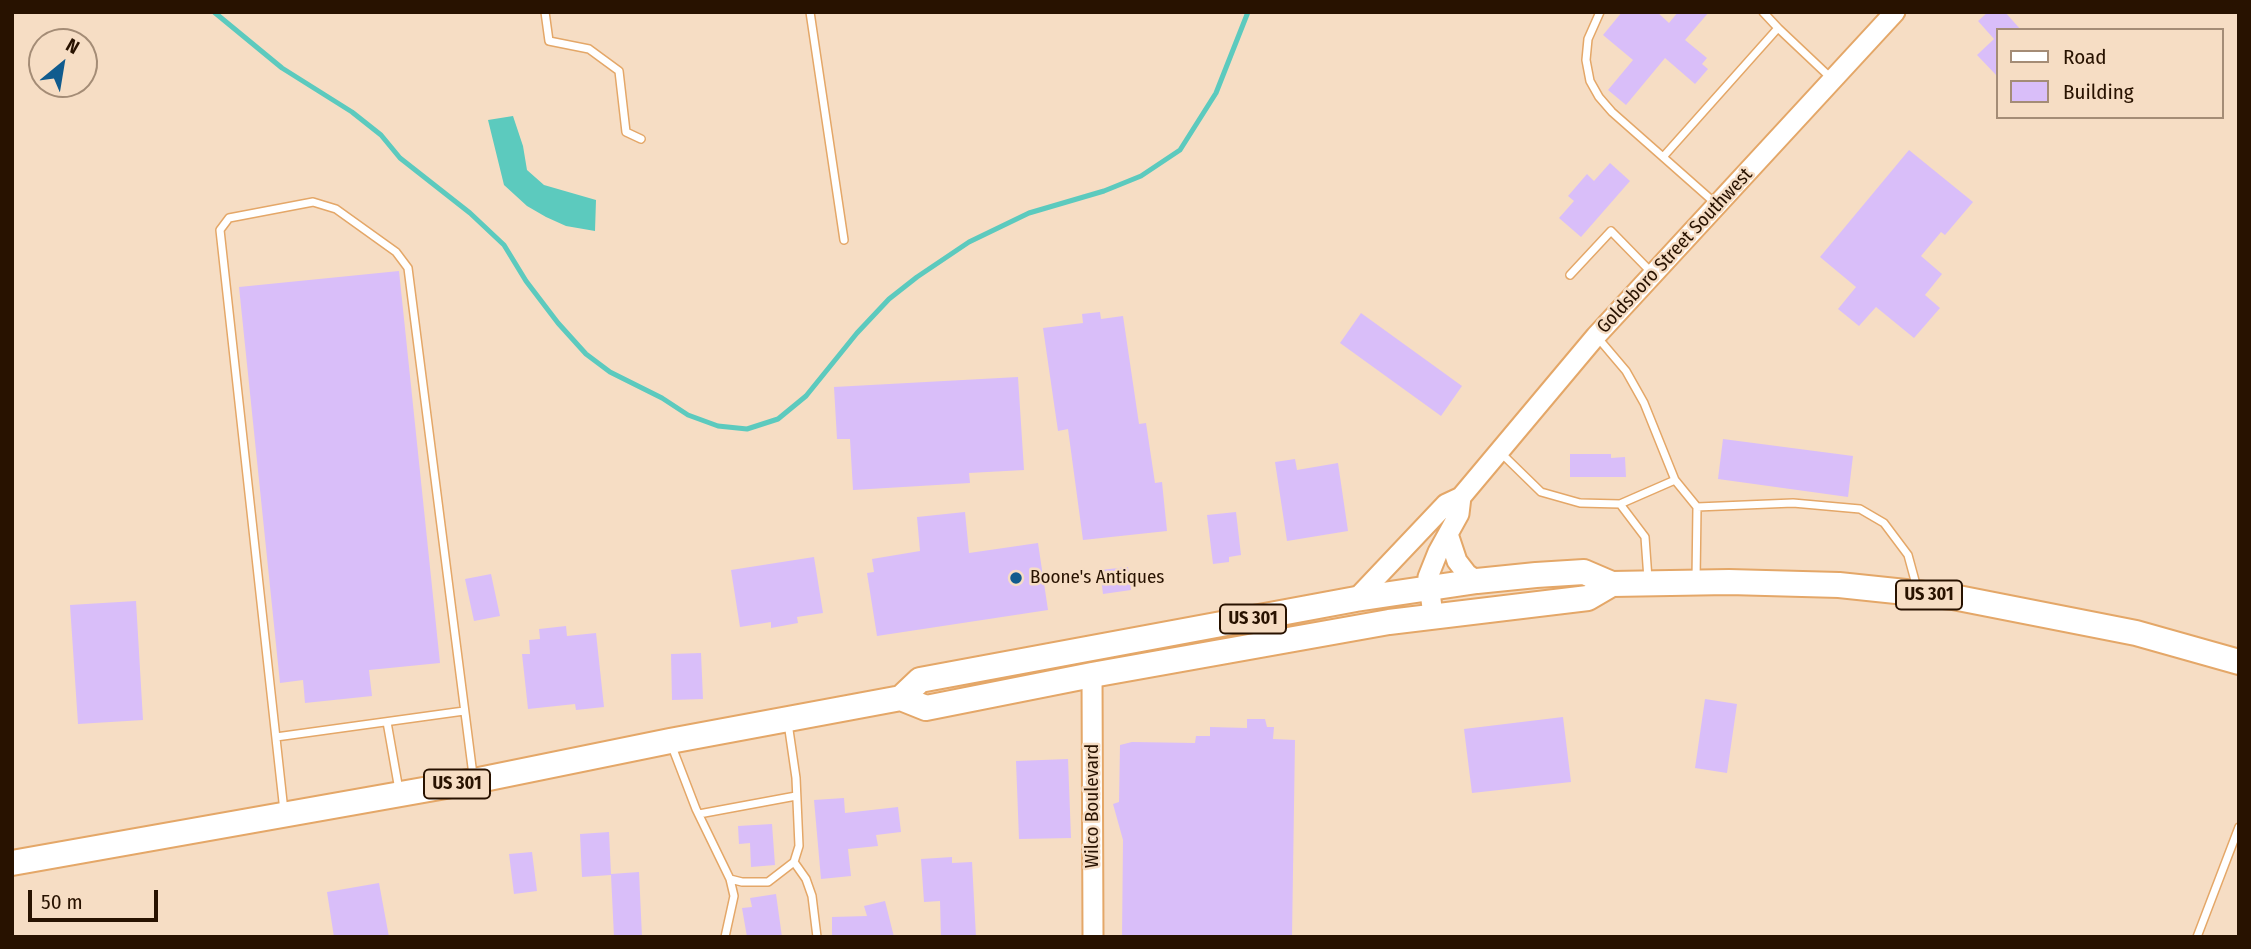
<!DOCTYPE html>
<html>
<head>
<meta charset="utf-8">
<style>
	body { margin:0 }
	#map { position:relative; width:2251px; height:949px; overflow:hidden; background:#f6ddc4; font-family:"Fira Sans Condensed",sans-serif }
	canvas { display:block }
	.frame { position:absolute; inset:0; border:14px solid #281200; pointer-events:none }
	.legend { position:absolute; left:1996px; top:28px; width:228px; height:91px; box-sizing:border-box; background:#f6ddc4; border:2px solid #a48c76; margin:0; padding:9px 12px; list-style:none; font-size:21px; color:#281200 }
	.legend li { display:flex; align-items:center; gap:14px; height:35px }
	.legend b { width:35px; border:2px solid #a48c76 }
	.north { position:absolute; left:28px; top:28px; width:70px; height:70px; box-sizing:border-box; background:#f6ddc4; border:2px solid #a48c76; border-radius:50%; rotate:30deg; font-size:19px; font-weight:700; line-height:28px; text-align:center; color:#281200 }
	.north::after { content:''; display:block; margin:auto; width:24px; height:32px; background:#105b8e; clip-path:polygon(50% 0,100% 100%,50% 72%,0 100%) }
	.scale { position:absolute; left:28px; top:890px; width:130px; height:32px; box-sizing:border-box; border:4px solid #281200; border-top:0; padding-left:9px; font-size:21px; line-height:24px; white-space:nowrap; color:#281200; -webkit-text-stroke:5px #f6ddc4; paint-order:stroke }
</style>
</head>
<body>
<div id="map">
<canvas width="2251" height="949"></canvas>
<div class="frame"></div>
<ul class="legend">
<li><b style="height:9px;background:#fff"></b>Road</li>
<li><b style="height:19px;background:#d9bef9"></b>Building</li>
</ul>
<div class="north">N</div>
<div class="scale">50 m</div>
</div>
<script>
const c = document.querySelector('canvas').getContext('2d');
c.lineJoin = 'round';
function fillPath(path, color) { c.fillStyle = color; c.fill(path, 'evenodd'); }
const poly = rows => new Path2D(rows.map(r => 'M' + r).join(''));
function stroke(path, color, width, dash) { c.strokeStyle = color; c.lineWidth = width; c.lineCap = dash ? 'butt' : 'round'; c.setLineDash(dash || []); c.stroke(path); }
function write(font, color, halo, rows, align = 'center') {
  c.font = font + ' "Fira Sans Condensed",sans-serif'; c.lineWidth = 5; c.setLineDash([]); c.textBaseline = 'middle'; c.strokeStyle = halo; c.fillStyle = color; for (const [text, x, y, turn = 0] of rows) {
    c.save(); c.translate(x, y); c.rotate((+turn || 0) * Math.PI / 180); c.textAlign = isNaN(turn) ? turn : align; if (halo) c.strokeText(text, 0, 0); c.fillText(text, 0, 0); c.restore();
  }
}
fillPath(poly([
	[513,116,523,146,527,170,544,185,596,200,595,231,566,226,546,217,527,206,504,185,488,120]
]), '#5ccabe');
stroke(poly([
	[214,12,282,68,352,112,381,135,400,158,470,213,504,245,526,281,558,323,586,354,610,372,662,398,688,415,718,426,747,429,778,419,806,396,857,333,889,299,917,277,969,242,1029,213,1104,191,1141,176,1180,150,1216,93,1248,12]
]), '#5ccabe', 5);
fillPath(poly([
	[1622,12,1657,12,1669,23,1678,12,1709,12,1685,40,1707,58,1702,64,1708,69,1695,84,1665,58,1626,105,1608,90,1633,60,1603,35],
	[1988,12,2005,12,2021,30,1997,30,1997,76,1977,55,1994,39,1978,21],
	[1909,150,1973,202,1945,235,1941,232,1921,256,1942,274,1925,295,1940,308,1914,338,1876,307,1859,326,1838,309,1856,287,1820,257],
	[1610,163,1630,181,1581,237,1559,218,1574,201,1568,196,1587,174,1594,181],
	[399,271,440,663,369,670,372,696,305,703,303,680,280,683,239,287],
	[1100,312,1101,319,1123,316,1139,424,1146,423,1155,483,1162,482,1167,531,1083,540,1068,429,1058,431,1043,328,1083,323,1082,314],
	[1361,313,1462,386,1441,416,1340,343],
	[1018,377,1024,470,969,473,970,483,853,490,850,439,837,439,834,387],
	[1723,439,1853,456,1848,497,1718,479],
	[1570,454,1611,454,1611,458,1625,457,1626,477,1570,477],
	[1295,459,1297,470,1338,463,1348,531,1287,541,1275,462],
	[965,512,969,553,1038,543,1048,610,877,636,867,573,874,572,872,559,920,551,917,517],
	[1236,512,1241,555,1229,557,1229,562,1213,564,1207,515],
	[814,557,823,613,797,617,798,623,771,628,771,622,740,627,731,570],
	[1128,567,1131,590,1103,594,1100,570],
	[491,574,500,616,474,621,465,579],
	[136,601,143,720,78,724,70,605],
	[566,626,567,636,596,633,604,707,576,710,575,704,528,709,522,654,530,654,529,640,540,639,539,629],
	[701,653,703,699,672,700,671,654],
	[1705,699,1737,704,1727,773,1695,768],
	[1563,717,1571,782,1472,793,1464,729],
	[1247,719,1265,719,1267,727,1274,727,1273,739,1295,740,1292,937,1122,937,1123,840,1113,804,1119,802,1120,745,1132,742,1195,743,1196,736,1210,736,1210,727,1247,728],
	[1068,759,1071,838,1019,839,1016,761],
	[844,798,845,813,898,807,901,832,876,835,878,846,848,849,851,876,821,879,814,800],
	[772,824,775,865,751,867,750,843,739,844,738,826],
	[609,832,611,874,639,872,642,937,614,937,611,875,582,877,580,834],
	[532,852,537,891,514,894,509,854],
	[952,857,952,863,972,862,976,937,941,937,940,901,924,902,921,859],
	[379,883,389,937,334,937,327,892],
	[776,894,782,937,747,937,742,908,752,907,750,898],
	[885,901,894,937,832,937,832,917,867,916,864,906]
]), '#d9bef9');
const lane = poly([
	[545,12,549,41,589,49,619,71,626,132,641,139],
	[810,12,844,240],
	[1600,12,1588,39,1586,60,1590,81,1599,97,1612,112,1663,157],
	[1763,12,1778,28],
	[1715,203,1663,157,1778,28,1832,79],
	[1570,275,1611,231,1653,274],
	[1501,453,1541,492,1580,503,1620,504,1675,480,1644,403,1626,371,1598,338],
	[1675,480,1697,507,1696,580],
	[1620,504,1645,537,1648,579],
	[1697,507,1793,503,1860,509,1884,523,1908,555,1917,588],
	[387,722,399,790],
	[276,737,464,711],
	[671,744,696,809,730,879,742,882,768,882,794,862,799,846,796,778,788,723],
	[284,811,220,230,229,218,313,202,336,209,396,252,408,268,473,775],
	[699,814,796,796],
	[794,862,806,879,812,896,817,937],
	[725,937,734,896,730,879],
	[2197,937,2239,827]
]);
const secondary = poly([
	[1448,534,1457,561,1467,574,1477,581],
	[1356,599,1446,504,1461,497,1596,336,1895,12],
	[1433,615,1428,577,1438,552,1459,514,1461,497],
	[1092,675,1093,937]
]);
const highway = poly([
	[901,698,926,708,1092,675,1389,622,1588,598,1612,584],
	[12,863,474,781,670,741,901,698,920,680,1356,599,1477,581,1536,575,1584,572,1612,584,1729,582,1839,585,1953,597,2136,633,2239,662]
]);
stroke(lane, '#e4a768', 10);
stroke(secondary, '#e4a768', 23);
stroke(highway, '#e4a768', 28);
stroke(lane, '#fff', 7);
stroke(secondary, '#fff', 19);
stroke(highway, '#fff', 24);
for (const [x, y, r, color] of [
	[1016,578,7,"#105b8e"]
]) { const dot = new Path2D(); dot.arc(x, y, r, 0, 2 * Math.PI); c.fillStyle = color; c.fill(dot); stroke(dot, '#f6ddc4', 2.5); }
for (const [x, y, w] of [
	[1929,595,66],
	[1253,619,66],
	[457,784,66]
]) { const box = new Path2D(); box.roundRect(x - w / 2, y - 14.5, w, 29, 5); c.fillStyle = '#f6ddc4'; c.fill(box); stroke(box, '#281200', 2); }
write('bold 18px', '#281200', null, [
	["US 301",1929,595],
	["US 301",1253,619],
	["US 301",457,784]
]);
write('19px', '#281200', '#f6ddc4', [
	["Goldsboro Street Southwest",1675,251,-47],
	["Wilco Boulevard",1093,806,-90]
]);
write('19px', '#281200', '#f6ddc4', [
	["Boone's Antiques",1030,578]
], 'left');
</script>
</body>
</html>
